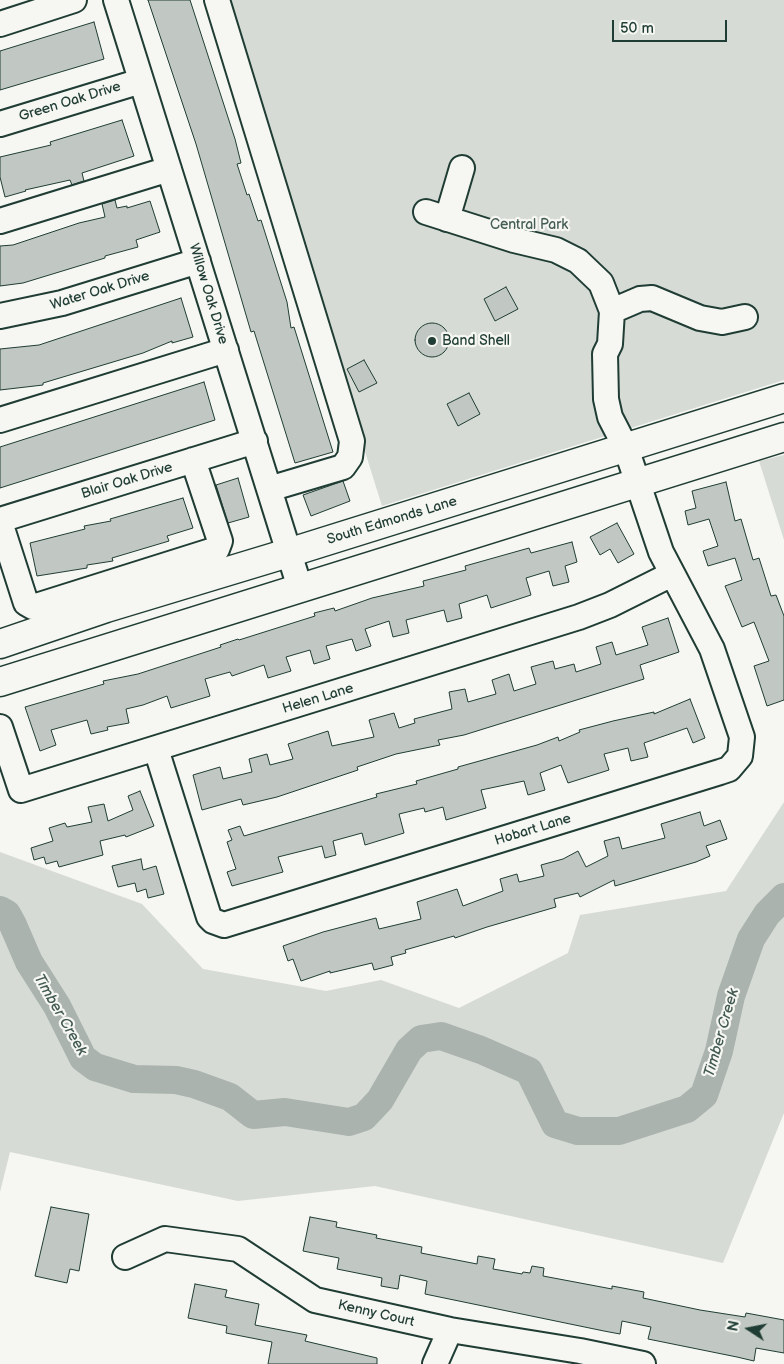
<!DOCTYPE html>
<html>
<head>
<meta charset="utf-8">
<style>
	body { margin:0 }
	#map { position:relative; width:784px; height:1364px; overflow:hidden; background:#f6f6f2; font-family:"Balsamiq Sans",sans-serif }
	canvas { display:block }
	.north { position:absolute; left:724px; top:1304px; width:50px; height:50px; -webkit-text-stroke:4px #f6f6f2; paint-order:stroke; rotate:281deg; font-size:14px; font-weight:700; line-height:20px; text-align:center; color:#1f3d34 }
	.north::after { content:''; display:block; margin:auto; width:18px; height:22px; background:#1f3d34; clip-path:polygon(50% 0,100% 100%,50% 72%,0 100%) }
	.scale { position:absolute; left:612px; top:20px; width:115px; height:22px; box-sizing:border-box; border:2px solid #1f3d34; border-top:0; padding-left:6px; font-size:15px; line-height:18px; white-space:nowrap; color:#1f3d34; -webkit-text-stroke:4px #f6f6f2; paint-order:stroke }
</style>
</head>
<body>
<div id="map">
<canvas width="784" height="1364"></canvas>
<div class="north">N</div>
<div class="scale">50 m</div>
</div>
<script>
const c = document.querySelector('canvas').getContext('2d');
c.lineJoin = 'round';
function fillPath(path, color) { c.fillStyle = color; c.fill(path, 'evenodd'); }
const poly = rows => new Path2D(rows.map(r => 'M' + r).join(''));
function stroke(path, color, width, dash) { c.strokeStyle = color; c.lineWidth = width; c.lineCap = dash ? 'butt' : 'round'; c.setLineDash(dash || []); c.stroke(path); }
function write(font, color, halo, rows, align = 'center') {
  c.font = font + ' "Balsamiq Sans",sans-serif'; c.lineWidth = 4.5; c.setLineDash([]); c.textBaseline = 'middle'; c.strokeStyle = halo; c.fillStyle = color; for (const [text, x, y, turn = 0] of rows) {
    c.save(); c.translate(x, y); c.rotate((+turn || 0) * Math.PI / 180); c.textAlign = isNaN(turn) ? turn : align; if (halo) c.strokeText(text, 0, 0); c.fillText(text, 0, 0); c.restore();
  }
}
fillPath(poly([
	[224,0,784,0,784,380,382,506],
	[784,455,784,540,759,461],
	[784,802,784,1113,723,1263,375,1186,238,1201,10,1152,0,1192,0,852,142,904,203,969,326,991,381,980,459,1008,568,953,580,915,726,891]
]), '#d6dbd6');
stroke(poly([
	[0,910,7,914,13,925,29,962,57,1006,83,1058,95,1067,134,1079,176,1080,194,1084,230,1097,253,1115,285,1112,349,1122,364,1117,380,1100,409,1050,421,1039,441,1036,481,1050,529,1071,555,1124,578,1131,619,1131,687,1109,704,1095,719,1051,731,996,751,939,767,914,784,897]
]), '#aab3ae', 28);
const building = poly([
	[148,0,190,0,235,139,241,163,237,164,247,195,249,194,258,221,261,220,287,302,291,328,294,327,333,452,295,463,254,331,251,332,196,144,148,0],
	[94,22,104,59,0,90,0,51,94,22],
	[122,120,134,156,82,173,84,181,72,185,70,180,25,190,26,191,5,197,0,177,0,157,51,145,50,142,122,120],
	[115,200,117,208,127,206,127,208,150,201,160,232,136,240,138,247,105,256,105,258,23,283,0,286,0,246,13,245,79,223,105,217,102,204,115,200],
	[506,287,518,309,495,321,484,299,506,287],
	[181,298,193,337,172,343,172,341,143,353,43,383,43,385,0,390,0,349,39,345,181,298],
	'415 340a17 17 0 1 1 34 0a17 17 0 1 1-34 0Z',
	[364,360,377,383,359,392,347,369,364,360],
	[204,382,215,420,0,488,0,447,204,382],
	[469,393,480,414,458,426,447,404,469,393],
	[238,478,249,517,228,523,216,485,238,478],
	[343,481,350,501,311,516,303,495,343,481],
	[726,482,735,521,741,519,753,560,759,558,771,596,776,595,784,616,784,700,767,706,754,666,769,661,754,622,742,627,725,586,742,580,735,558,708,566,703,551,718,546,709,519,688,525,685,511,696,508,692,491,726,482],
	[183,498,193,528,167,536,169,541,112,558,113,561,87,565,87,568,37,576,30,543,85,529,84,526,111,521,110,519,183,498],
	[617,523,634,554,618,563,610,549,600,555,590,537,617,523],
	[572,542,577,562,565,566,569,582,553,586,549,571,526,578,531,595,491,608,487,595,459,604,462,618,447,622,444,610,406,620,409,633,393,637,389,621,365,629,371,646,356,651,352,639,326,646,330,659,314,664,310,650,286,657,291,671,268,678,264,665,232,676,230,672,205,679,210,696,171,708,167,696,143,705,126,709,129,723,107,727,108,730,91,734,87,720,51,730,56,745,40,751,25,707,104,684,103,681,138,674,221,647,220,645,238,639,239,640,315,616,314,613,334,608,335,611,372,598,424,586,423,581,466,570,465,566,529,548,531,553,572,542],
	[668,618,679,652,640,665,644,679,464,735,438,740,440,745,396,754,357,767,358,770,277,797,243,805,241,799,202,810,193,775,220,767,223,779,252,772,249,759,267,754,270,765,293,759,288,744,328,731,332,746,374,737,369,720,394,713,399,728,415,723,414,719,452,709,449,692,465,689,468,702,496,694,492,680,509,674,514,691,536,684,531,667,549,662,553,661,555,669,574,664,576,672,601,664,596,647,612,642,616,655,648,645,642,627,668,618],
	[690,699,705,738,693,743,687,728,644,743,648,757,631,761,628,748,604,754,609,770,568,783,561,765,540,773,545,790,528,795,524,781,481,790,486,808,446,820,443,807,425,812,424,808,399,814,404,833,365,845,362,833,333,841,336,855,325,858,322,846,278,857,283,872,232,886,227,872,236,869,227,842,232,840,228,830,240,826,244,836,377,797,376,794,417,784,416,781,458,769,458,767,537,745,558,737,559,741,580,732,579,730,613,721,654,712,654,714,690,699],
	[140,791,154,826,126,837,125,835,100,841,103,855,59,867,57,861,46,864,44,857,34,860,31,848,53,841,49,828,65,823,67,827,92,822,88,807,104,804,108,821,133,810,128,796,140,791],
	[700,812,704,826,720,820,727,839,706,846,710,856,696,862,615,886,614,880,580,897,578,893,554,899,556,907,487,927,455,938,454,936,405,950,406,953,391,957,393,965,374,970,372,963,330,973,330,971,301,981,293,959,288,961,283,946,323,932,376,918,379,929,421,919,417,902,457,889,463,906,503,891,500,879,517,874,519,882,544,876,541,865,563,859,578,851,586,867,608,856,604,841,619,837,622,849,665,838,661,824,700,812],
	[141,859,143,870,156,866,164,894,148,898,146,889,137,892,135,883,118,887,112,866,141,859],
	[51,1207,89,1214,79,1271,70,1269,67,1283,35,1276,51,1207],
	[310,1217,337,1222,336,1227,377,1235,376,1238,422,1247,421,1253,477,1264,478,1256,495,1259,493,1269,522,1274,523,1272,530,1273,532,1266,544,1268,543,1276,612,1289,612,1286,644,1292,643,1298,700,1310,745,1317,746,1313,784,1320,784,1353,756,1348,754,1361,737,1357,648,1339,651,1327,622,1321,620,1334,604,1331,425,1294,427,1281,400,1275,398,1289,381,1286,382,1278,337,1269,339,1258,303,1251,310,1217],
	[195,1284,227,1290,225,1297,259,1304,255,1325,307,1335,305,1341,377,1358,377,1364,268,1364,272,1342,226,1333,227,1326,188,1318,195,1284]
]);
fillPath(building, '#c1c8c3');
stroke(building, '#1f3d34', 1);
const minor = poly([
	[116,0,300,588],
	[217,0,352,441,350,457,343,467,269,489],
	[0,24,74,0],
	[0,124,141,81],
	[447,219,462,168],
	[0,221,169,169],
	[612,311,640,299,652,298,700,318,722,322,745,317],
	[0,316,62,303,198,261],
	[0,420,226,350],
	[0,520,255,441],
	[0,522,26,603,33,607,217,549,220,541,193,460],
	[0,727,21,790,579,617,610,605,672,574],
	[156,749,209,917,213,921,224,925,720,772,729,769,740,756,742,737,712,649,661,552,626,448,610,417,606,399,605,354,610,344,612,311,601,283,578,261,556,250,514,240,426,212],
	[125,1257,165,1239,238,1249,315,1300,450,1330,580,1351,643,1364],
	[435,1364,450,1330]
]);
const major = poly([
	[0,644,106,608,288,553,784,398],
	[0,682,784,437]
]);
stroke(minor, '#1f3d34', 28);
stroke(major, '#1f3d34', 31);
stroke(minor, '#f6f6f2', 24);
stroke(major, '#f6f6f2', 28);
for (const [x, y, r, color] of [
	[432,341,5,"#1f3d34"]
]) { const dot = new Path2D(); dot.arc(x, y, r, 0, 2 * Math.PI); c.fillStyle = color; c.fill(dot); stroke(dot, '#f6f6f2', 2); }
write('14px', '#1f3d34', '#f6f6f2', [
	["Green Oak Drive",70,102,-17],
	["Water Oak Drive",100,291,-17],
	["Willow Oak Drive",208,294,73],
	["Blair Oak Drive",127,481,-17],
	["South Edmonds Lane",392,521,-17],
	["Helen Lane",318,699,-17],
	["Hobart Lane",533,830,-17],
	["Kenny Court",376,1314,13]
]);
write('14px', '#445d54', '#f6f6f2', [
	["Central Park",529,225]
]);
write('14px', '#1f3d34', '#f6f6f2', [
	["Band Shell",442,341]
], 'left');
write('italic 15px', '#425a52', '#f6f6f2', [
	["Timber Creek",60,1015,60],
	["Timber Creek",722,1033,-74]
]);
</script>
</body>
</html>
